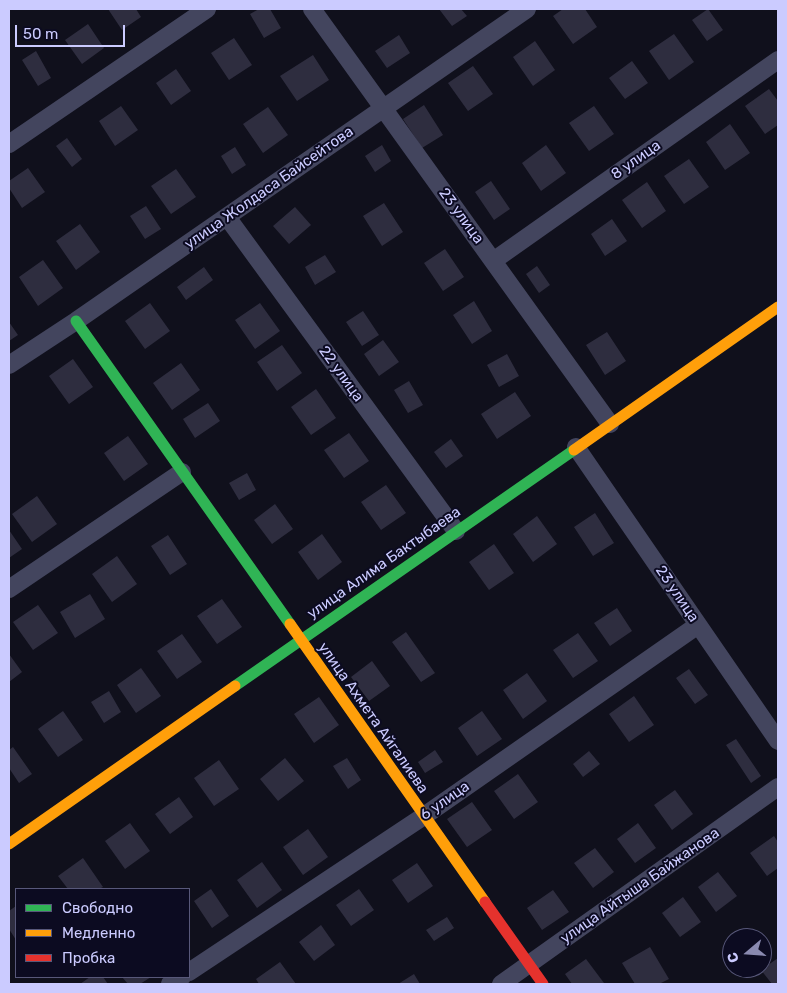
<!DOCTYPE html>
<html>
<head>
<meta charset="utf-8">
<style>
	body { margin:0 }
	#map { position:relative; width:787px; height:993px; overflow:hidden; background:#10101c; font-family:Rubik,sans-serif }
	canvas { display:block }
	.frame { position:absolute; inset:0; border:10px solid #cbcbff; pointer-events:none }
	.legend { position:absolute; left:15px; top:888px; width:175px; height:90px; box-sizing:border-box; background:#0c0b21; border:1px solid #58587a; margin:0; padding:6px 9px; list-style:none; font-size:15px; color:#cbcbff }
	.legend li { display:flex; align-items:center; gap:10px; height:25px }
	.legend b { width:25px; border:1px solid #58587a }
	.north { position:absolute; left:722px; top:928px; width:50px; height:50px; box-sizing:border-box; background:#0c0b21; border:1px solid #58587a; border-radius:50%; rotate:252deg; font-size:14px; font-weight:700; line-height:20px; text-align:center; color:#cbcbff }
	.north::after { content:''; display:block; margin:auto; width:18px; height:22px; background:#8a8ab0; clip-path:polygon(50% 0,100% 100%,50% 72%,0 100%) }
	.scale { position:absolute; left:15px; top:25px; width:110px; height:22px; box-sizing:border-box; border:2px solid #cbcbff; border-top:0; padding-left:6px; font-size:15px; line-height:18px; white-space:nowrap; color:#cbcbff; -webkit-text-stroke:4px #0c0b21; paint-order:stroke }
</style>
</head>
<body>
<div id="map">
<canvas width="787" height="993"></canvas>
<div class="frame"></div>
<ul class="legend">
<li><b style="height:6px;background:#30b455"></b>Свободно</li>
<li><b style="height:6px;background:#ff9f0a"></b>Медленно</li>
<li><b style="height:6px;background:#e5322d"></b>Пробка</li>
</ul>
<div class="north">С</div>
<div class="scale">50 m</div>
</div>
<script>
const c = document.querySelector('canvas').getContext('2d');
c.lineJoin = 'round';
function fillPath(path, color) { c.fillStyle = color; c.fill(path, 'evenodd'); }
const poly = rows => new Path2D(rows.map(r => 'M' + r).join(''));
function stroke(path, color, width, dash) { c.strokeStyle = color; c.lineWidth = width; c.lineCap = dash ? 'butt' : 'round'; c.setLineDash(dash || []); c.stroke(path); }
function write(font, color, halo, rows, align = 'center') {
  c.font = font + ' Rubik,sans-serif'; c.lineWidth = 4; c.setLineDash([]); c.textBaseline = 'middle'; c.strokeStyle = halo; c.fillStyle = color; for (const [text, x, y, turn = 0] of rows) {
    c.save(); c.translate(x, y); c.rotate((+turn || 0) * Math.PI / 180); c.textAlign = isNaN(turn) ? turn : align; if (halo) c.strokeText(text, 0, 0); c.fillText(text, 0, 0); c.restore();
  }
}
fillPath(poly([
	[108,9,136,9,141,17,122,30],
	[259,9,270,9,281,28,264,38,250,14],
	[439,9,461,9,467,16,452,26],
	[563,9,585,9,597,27,573,44,553,16],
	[708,9,723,30,707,41,692,20],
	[88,24,104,48,82,64,65,40],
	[674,34,694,62,669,80,649,51],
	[399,35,410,53,387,68,375,51],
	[234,38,252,65,229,80,211,53],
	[535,41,555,70,533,86,513,57],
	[36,51,51,78,38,86,22,60],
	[313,55,329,80,297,101,280,76],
	[632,61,648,83,625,99,609,78],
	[473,66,493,94,468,111,448,83],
	[176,69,191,91,171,105,156,83],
	[769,89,778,101,778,125,765,134,745,106],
	[424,105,443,135,422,148,403,119],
	[121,106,138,130,115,146,99,121],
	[594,106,614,134,589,151,569,123],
	[268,107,288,135,263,153,243,124],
	[730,124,750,153,725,170,706,142],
	[67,138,82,159,72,167,56,146],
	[382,145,391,161,375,172,365,156],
	[546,145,566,173,541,191,522,163],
	[235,147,246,165,232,174,221,156],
	[689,159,709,187,684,204,664,176],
	[28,168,45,192,22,208,9,188,9,181],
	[176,169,196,197,171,214,151,186],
	[491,181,510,209,494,220,475,192],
	[647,182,666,211,642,228,622,200],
	[384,203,403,232,382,246,363,216],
	[146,206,161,229,145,239,130,216],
	[295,207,311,225,289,244,273,226],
	[612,219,627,241,605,256,591,234],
	[80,224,100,252,76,270,56,241],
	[445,249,464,277,443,291,424,263],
	[325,255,336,272,315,285,305,267],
	[43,260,63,288,38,306,19,277],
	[537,266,550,285,539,293,526,274],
	[204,267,213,280,186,300,177,287],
	[474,301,492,331,472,344,453,315],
	[150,303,170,331,145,349,125,321],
	[260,303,280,331,255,349,235,320],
	[363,311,379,335,362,346,346,322],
	[9,322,18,335,9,341],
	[607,332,626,361,605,375,586,345],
	[383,340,399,362,379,376,364,354],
	[282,345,302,373,277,391,257,362],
	[507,354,519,376,499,387,487,365],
	[73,359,93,387,69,404,49,376],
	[181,363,200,390,172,410,153,383],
	[409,381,423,405,408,413,394,390],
	[316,389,336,418,311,435,291,407],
	[515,392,531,416,497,439,481,414],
	[208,403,220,421,195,438,183,419],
	[349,433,369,461,344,478,324,450],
	[128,436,148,464,124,481,104,453],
	[451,439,463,456,446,468,434,452],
	[247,473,256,490,239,500,229,483],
	[386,485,406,513,381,530,361,502],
	[37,496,57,524,32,542,12,514],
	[275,504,293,529,272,544,254,520],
	[595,513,614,543,593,556,574,527],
	[537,516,557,544,533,562,513,534],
	[9,530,22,549,9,558],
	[322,534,342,562,318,580,298,552],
	[168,535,187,564,170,575,151,546],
	[494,544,514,573,489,590,469,562],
	[117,556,137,584,112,602,92,574],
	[90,594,105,619,75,638,60,612],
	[222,599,242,627,217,644,197,616],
	[38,605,58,633,33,650,13,622],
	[617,608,632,631,610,646,594,623],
	[406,632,435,673,421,682,392,642],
	[578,633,598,661,573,678,553,650],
	[182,634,202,662,177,679,157,651],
	[9,654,22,672,9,682],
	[372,661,390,686,369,701,351,677],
	[141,668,161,696,136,713,117,685],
	[689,669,708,695,695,704,676,678],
	[527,673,547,701,523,719,503,690],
	[109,691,121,712,104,723,91,702],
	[634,696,654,725,629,742,609,714],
	[319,697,339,725,314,743,294,714],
	[63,711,83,740,58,757,38,729],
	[482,711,502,739,477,756,458,728],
	[736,739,761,776,751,783,726,745],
	[13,747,32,774,19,783,9,768,9,750],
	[435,750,443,762,425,773,418,762],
	[589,751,600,764,583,777,573,764],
	[285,758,304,781,278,801,260,779],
	[347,758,361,780,348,789,333,766],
	[219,760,239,789,214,806,194,778],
	[518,774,538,802,514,819,494,791],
	[675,790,693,814,672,830,654,805],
	[179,797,193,817,170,834,155,814],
	[472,802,492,830,467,847,447,819],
	[130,823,150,851,125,869,105,841],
	[638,823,656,848,635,863,617,839],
	[308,829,328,857,303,875,283,847],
	[774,836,778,842,778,868,767,876,750,853],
	[595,848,614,872,593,888,574,863],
	[83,858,103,887,99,889,68,889,58,876],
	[262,862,282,890,257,908,237,880],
	[417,863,433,886,408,903,392,880],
	[718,872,737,896,716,912,698,887],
	[211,889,229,916,212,928,194,901],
	[359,889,374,910,351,926,336,905],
	[553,890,569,912,542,930,527,908],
	[683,897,701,922,680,937,662,913],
	[16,906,16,940,9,929,9,911],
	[447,917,454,928,434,941,426,930],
	[321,925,335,945,314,961,299,942],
	[650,947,669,979,659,984,635,984,622,963],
	[778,958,778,984,772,984,761,970],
	[586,959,604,983,603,984,572,984,565,974],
	[280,962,296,984,259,984,256,979],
	[414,974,420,984,398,984],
	[90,977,103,977,108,984,80,984],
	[122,977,151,977,140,984,128,984]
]), '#2e2d3f');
stroke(poly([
	[312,9,610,424],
	[9,144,207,9],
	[227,217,456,531],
	[493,261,778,60],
	[9,365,76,321,527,9],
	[576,447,778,741],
	[9,589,182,472],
	[189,972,424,816,698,625],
	[170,984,182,977],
	[501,984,778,787]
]), '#43455e', 18);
stroke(poly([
	[76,321,290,624],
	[235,686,574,450]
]), '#30b455', 11);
stroke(poly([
	[574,450,778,307],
	[290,624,485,902],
	[9,844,235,686]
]), '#ff9f0a', 11);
stroke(poly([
	[485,902,543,984]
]), '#e5322d', 11);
write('15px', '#cbcbff', '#0c0b21', [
	["8 улица",636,160,-35],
	["улица Жолдаса Байсейтова",269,188,-35],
	["23 улица",461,216,54],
	["22 улица",341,374,54],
	["улица Алима Бактыбаева",384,563,-35],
	["23 улица",677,594,56],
	["улица Ахмета Айгалиева",373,718,55],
	["6 улица",445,801,-35],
	["улица Айтыша Байжанова",640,886,-35]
]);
</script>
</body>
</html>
